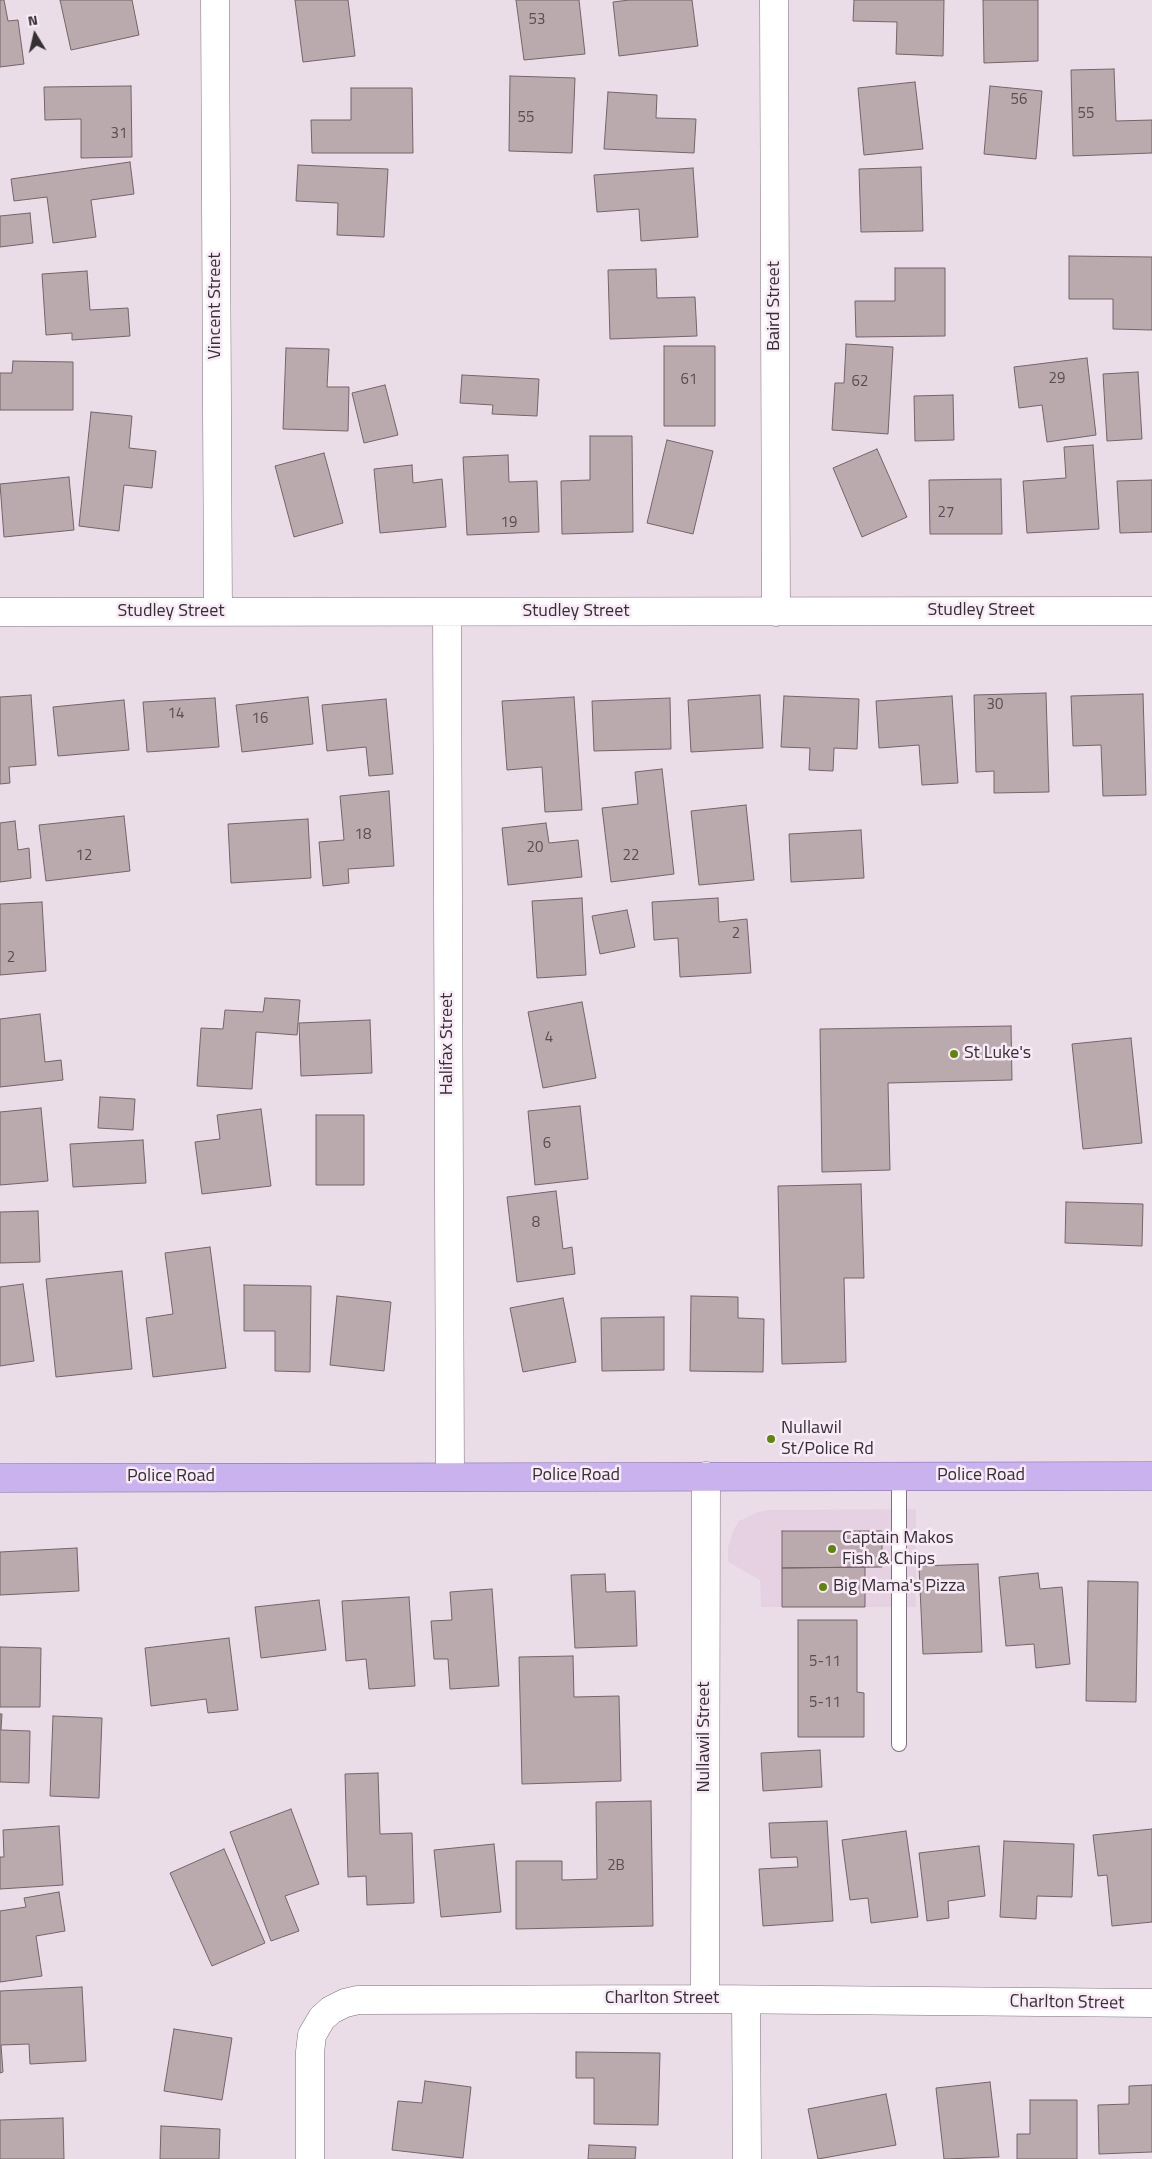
<!DOCTYPE html>
<html>
<head>
<meta charset="utf-8">
<style>
	body { margin:0 }
	#map { position:relative; width:1152px; height:2159px; overflow:hidden; background:#ebdde8; font-family:"Titillium Web",sans-serif }
	canvas { display:block }
	.north { position:absolute; left:10px; top:10px; width:50px; height:50px; -webkit-text-stroke:4px #f8eaf6; paint-order:stroke; rotate:351deg; font-size:14px; font-weight:700; line-height:20px; text-align:center; color:#353034 }
	.north::after { content:''; display:block; margin:auto; width:18px; height:22px; background:#353034; clip-path:polygon(50% 0,100% 100%,50% 72%,0 100%) }
</style>
</head>
<body>
<div id="map">
<canvas width="1152" height="2159"></canvas>
<div class="north">N</div>
</div>
<script>
const c = document.querySelector('canvas').getContext('2d');
c.lineJoin = 'round';
function fillPath(path, color) { c.fillStyle = color; c.fill(path, 'evenodd'); }
const poly = rows => new Path2D(rows.map(r => 'M' + r).join(''));
function stroke(path, color, width, dash) { c.strokeStyle = color; c.lineWidth = width; c.lineCap = dash ? 'butt' : 'round'; c.setLineDash(dash || []); c.stroke(path); }
function write(font, color, halo, rows, align = 'center') {
  c.font = font + ' "Titillium Web",sans-serif'; c.lineWidth = 5; c.setLineDash([]); c.textBaseline = 'middle'; c.strokeStyle = halo; c.fillStyle = color; for (const [text, x, y, turn = 0] of rows) {
    c.save(); c.translate(x, y); c.rotate((+turn || 0) * Math.PI / 180); c.textAlign = isNaN(turn) ? turn : align; if (halo) c.strokeText(text, 0, 0); c.fillText(text, 0, 0); c.restore();
  }
}
fillPath(poly([
	[916,1509,916,1607,761,1607,760,1580,728,1562,728,1547,734,1529,739,1521,758,1512,768,1510]
]), '#e5d1e2');
const building = poly([
	[0,0,4,0,8,21,18,20,24,64,0,67,0,0],
	[60,0,132,0,139,35,71,50,60,0],
	[295,0,348,0,355,56,303,62,295,0],
	[516,0,579,0,585,54,524,60,516,0],
	[629,0,692,0,698,46,619,56,613,2,629,0],
	[854,0,944,0,943,56,896,54,897,22,853,21,854,0],
	[983,0,1038,0,1038,61,984,63,983,0],
	[1114,69,1116,121,1152,120,1152,153,1073,156,1071,70,1114,69],
	[510,76,575,78,572,153,509,151,510,76],
	[915,82,923,149,864,155,858,88,915,82],
	[131,86,132,157,81,158,81,119,45,120,44,87,131,86],
	[990,86,1042,91,1036,159,984,154,990,86],
	[351,88,412,88,413,153,312,153,311,120,351,120,351,88],
	[608,92,657,95,656,118,696,119,694,153,604,149,608,92],
	[130,162,134,194,91,200,96,237,53,243,47,197,14,201,11,179,130,162],
	[298,165,388,169,384,237,337,235,338,203,296,201,298,165],
	[921,167,923,231,861,232,859,169,921,167],
	[693,168,698,237,641,241,639,209,597,212,594,175,693,168],
	[30,213,33,243,0,247,0,216,30,213],
	[1069,256,1152,257,1152,330,1113,329,1113,299,1069,299,1069,256],
	[895,268,945,268,945,336,856,337,855,301,895,301,895,268],
	[656,269,657,298,695,297,697,336,610,339,608,270,656,269],
	[87,271,90,310,128,308,130,336,72,340,72,333,46,335,42,274,87,271],
	[846,344,893,347,888,434,832,430,835,383,844,383,846,344],
	[664,346,715,346,715,426,664,426,664,346],
	[286,348,329,349,327,387,349,387,348,431,283,429,286,348],
	[1087,358,1096,435,1047,442,1042,405,1019,408,1014,367,1087,358],
	[13,361,73,362,73,410,0,410,0,373,12,373,13,361],
	[1138,372,1142,439,1107,441,1103,374,1138,372],
	[462,375,539,379,537,416,492,414,493,405,460,403,462,375],
	[385,385,398,435,364,443,352,393,385,385],
	[953,395,954,440,915,441,914,396,953,395],
	[91,412,132,416,129,448,156,451,152,488,124,485,119,531,79,526,91,412],
	[590,436,632,436,633,532,562,534,561,481,590,480,590,436],
	[667,440,713,451,693,534,647,523,667,440],
	[1093,445,1099,529,1027,533,1023,481,1066,478,1064,447,1093,445],
	[877,449,907,517,862,537,833,468,877,449],
	[324,453,343,523,294,537,275,466,324,453],
	[508,455,509,482,537,481,539,532,467,535,463,457,508,455],
	[412,465,413,483,442,479,446,527,380,533,374,469,412,465],
	[69,477,74,530,4,537,0,484,69,477],
	[1001,479,1002,534,930,534,929,480,1001,479],
	[1152,480,1152,532,1120,533,1117,481,1152,480],
	[1046,693,1049,792,994,793,994,771,976,772,974,695,1046,693],
	[1143,694,1146,795,1103,796,1101,745,1073,746,1071,696,1143,694],
	[31,695,36,765,9,767,10,783,0,784,0,697,31,695],
	[760,695,763,748,691,752,688,700,760,695],
	[784,696,859,699,857,749,834,748,833,771,809,770,810,748,781,747,784,696],
	[952,696,958,783,922,785,919,745,879,748,876,701,952,696],
	[308,697,313,744,242,752,236,705,308,697],
	[574,697,582,810,545,812,542,767,507,770,502,701,574,697],
	[215,698,219,747,147,752,143,702,215,698],
	[670,698,671,749,594,751,592,701,670,698],
	[386,699,393,774,369,776,366,747,327,751,322,705,386,699],
	[124,700,129,750,58,756,53,707,124,700],
	[662,769,674,874,611,882,602,808,638,804,635,772,662,769],
	[389,791,394,866,348,869,349,883,323,886,319,842,344,840,340,796,389,791],
	[746,805,754,880,699,885,691,811,746,805],
	[124,816,130,871,46,881,39,825,124,816],
	[308,819,311,878,231,883,228,824,308,819],
	[15,821,18,850,29,848,31,878,0,882,0,823,15,821],
	[546,823,549,843,578,840,582,877,508,885,502,828,546,823],
	[861,830,864,878,791,882,789,834,861,830],
	[582,898,586,975,537,978,532,901,582,898],
	[718,898,719,922,747,919,751,973,680,977,678,938,654,940,652,902,718,898],
	[42,902,46,971,0,975,0,904,42,902],
	[627,910,635,947,600,954,592,916,627,910],
	[265,998,300,1000,297,1035,256,1032,252,1089,197,1086,201,1028,223,1029,225,1010,263,1012,265,998],
	[582,1002,596,1078,543,1088,528,1012,582,1002],
	[40,1014,45,1062,61,1060,63,1080,0,1087,0,1019,40,1014],
	[370,1020,372,1073,301,1076,299,1023,370,1020],
	[1011,1026,1012,1080,888,1083,890,1170,822,1172,820,1029,1011,1026],
	[1131,1038,1142,1143,1083,1149,1072,1044,1131,1038],
	[100,1097,135,1099,133,1130,98,1128,100,1097],
	[580,1106,588,1179,535,1185,528,1111,580,1106],
	[41,1108,48,1181,0,1185,0,1112,41,1108],
	[261,1109,271,1186,202,1194,195,1142,220,1139,217,1115,261,1109],
	[316,1115,364,1115,364,1185,316,1185,316,1115],
	[143,1140,146,1183,73,1187,70,1144,143,1140],
	[861,1184,864,1278,844,1278,846,1362,782,1364,778,1186,861,1184],
	[556,1191,563,1249,572,1247,575,1274,517,1282,507,1197,556,1191],
	[1066,1202,1143,1204,1142,1246,1065,1243,1066,1202],
	[38,1211,40,1262,0,1263,0,1212,38,1211],
	[210,1247,226,1368,153,1377,146,1318,173,1314,165,1253,210,1247],
	[122,1271,132,1369,56,1377,46,1279,122,1271],
	[23,1284,34,1361,0,1366,0,1287,23,1284],
	[244,1285,311,1286,310,1372,275,1371,275,1331,244,1331,244,1285],
	[337,1296,391,1302,384,1371,330,1365,337,1296],
	[691,1296,738,1297,738,1318,764,1319,763,1372,690,1371,691,1296],
	[563,1298,576,1362,523,1372,510,1308,563,1298],
	[664,1317,664,1370,602,1371,601,1318,664,1317],
	[782,1531,882,1531,882,1567,782,1568,782,1531],
	[77,1548,79,1591,0,1595,0,1552,77,1548],
	[978,1564,982,1652,923,1654,919,1566,978,1564],
	[865,1567,865,1607,782,1607,782,1568,865,1567],
	[1038,1573,1040,1589,1062,1587,1070,1664,1036,1668,1034,1644,1006,1646,999,1577,1038,1573],
	[605,1574,606,1592,635,1591,637,1646,575,1648,571,1575,605,1574],
	[1088,1581,1138,1582,1136,1702,1086,1701,1088,1581],
	[492,1589,499,1686,450,1689,448,1659,434,1659,431,1621,452,1620,450,1592,492,1589],
	[409,1597,415,1686,369,1689,366,1659,346,1661,342,1601,409,1597],
	[319,1600,326,1650,261,1658,255,1607,319,1600],
	[798,1620,857,1620,857,1692,864,1693,864,1737,798,1737,798,1620],
	[229,1638,238,1710,208,1713,206,1699,151,1706,145,1648,229,1638],
	[0,1647,41,1648,40,1707,0,1707,0,1647],
	[573,1656,574,1697,619,1696,621,1781,522,1784,519,1657,573,1656],
	[0,1714,2,1714,1,1730,30,1731,29,1783,0,1782,0,1714],
	[53,1716,102,1718,99,1798,50,1796,53,1716],
	[820,1750,822,1787,763,1791,761,1753,820,1750],
	[378,1773,380,1834,412,1833,414,1903,367,1905,366,1876,348,1877,345,1774,378,1773],
	[651,1801,653,1926,516,1929,516,1861,562,1861,562,1880,597,1879,596,1802,651,1801],
	[291,1809,319,1884,285,1896,299,1931,271,1941,230,1832,291,1809],
	[827,1821,833,1921,763,1926,759,1869,798,1867,797,1857,771,1858,769,1823,827,1821],
	[59,1826,63,1885,0,1889,0,1857,4,1857,3,1830,59,1826],
	[1152,1829,1152,1922,1112,1926,1107,1875,1098,1876,1093,1835,1152,1829],
	[906,1831,918,1917,871,1923,868,1898,850,1900,842,1840,906,1831],
	[1004,1841,1074,1844,1072,1897,1037,1896,1036,1919,1000,1917,1004,1841],
	[494,1844,501,1912,441,1917,434,1850,494,1844],
	[979,1846,985,1896,948,1901,949,1918,927,1921,919,1853,979,1846],
	[224,1849,265,1943,212,1966,170,1873,224,1849],
	[59,1892,65,1931,36,1936,42,1976,0,1982,0,1911,26,1907,24,1898,59,1892],
	[82,1987,86,2061,30,2064,29,2044,1,2045,3,2072,0,2073,0,1991,82,1987],
	[174,2029,232,2038,222,2100,164,2091,174,2029],
	[576,2052,660,2053,658,2125,594,2124,594,2078,576,2078,576,2052],
	[425,2081,471,2087,463,2158,392,2150,398,2101,422,2103,425,2081],
	[990,2082,999,2157,944,2159,936,2088,990,2082],
	[1152,2085,1152,2152,1099,2154,1098,2105,1129,2104,1129,2086,1152,2085],
	[886,2094,896,2145,818,2159,808,2109,886,2094],
	[1030,2100,1077,2100,1077,2159,1017,2159,1017,2134,1030,2134,1030,2100],
	[63,2118,64,2159,0,2159,0,2120,63,2118],
	[161,2126,220,2129,219,2159,160,2159,161,2126],
	[589,2145,636,2147,635,2159,588,2159,589,2145]
]);
fillPath(building, '#bbaaad');
stroke(building, '#746468', 1);
const lane = poly([
	[899,1744,899,1476]
]);
const street = poly([
	[215,0,218,612],
	[774,0,776,612],
	[0,612,1152,611],
	[447,612,450,1476],
	[705,1999,706,1476],
	[746,2000,747,2159],
	[310,2159,310,2052,312,2035,322,2018,331,2010,345,2003,358,2000,705,1999,1152,2003]
]);
const primary = poly([
	[0,1478,1152,1476]
]);
stroke(lane, '#7d717b', 16);
stroke(street, '#7d717b', 29);
stroke(primary, '#7e63a5', 29);
stroke(lane, '#fff', 14);
stroke(street, '#fff', 28);
stroke(primary, '#cab2ee', 28);
for (const [x, y, r, color] of [
	[954,1054,5,"#5f860c"],
	[771,1439,5,"#5f860c"],
	[832,1549,5,"#5f860c"],
	[823,1587,5,"#5f860c"]
]) { const dot = new Path2D(); dot.arc(x, y, r, 0, 2 * Math.PI); c.fillStyle = color; c.fill(dot); stroke(dot, '#f8eaf6', 2); }
write('15px', '#564e52', null, [
	["53",537,20],
	["56",1019,100],
	["55",1086,114],
	["55",526,118],
	["31",119,134],
	["29",1057,379],
	["61",689,380],
	["62",860,382],
	["27",946,513],
	["19",509,523],
	["30",995,705],
	["14",176,714],
	["16",260,719],
	["18",363,835],
	["20",535,848],
	["12",84,856],
	["22",631,856],
	["2",736,934],
	["2",11,958],
	["4",549,1038],
	["6",547,1144],
	["8",536,1223],
	["5-11",825,1662],
	["5-11",825,1703],
	["2B",616,1866]
]);
write('18px', '#353034', '#f8eaf6', [
	["Vincent Street",216,306,-90],
	["Baird Street",775,306,-90],
	["Studley Street",981,611],
	["Studley Street",171,612],
	["Studley Street",576,612],
	["Halifax Street",448,1044,-90],
	["Police Road",576,1476],
	["Police Road",981,1476],
	["Police Road",171,1477],
	["Nullawil Street",705,1737,-90],
	["Charlton Street",662,1999],
	["Charlton Street",1067,2003,1]
]);
write('18px', '#353034', '#f8eaf6', [
	["St Luke's",964,1054],
	["Nullawil",781,1429],
	["St/Police Rd",781,1450],
	["Captain Makos",842,1539],
	["Fish & Chips",842,1560],
	["Big Mama's Pizza",833,1587]
], 'left');
</script>
</body>
</html>
